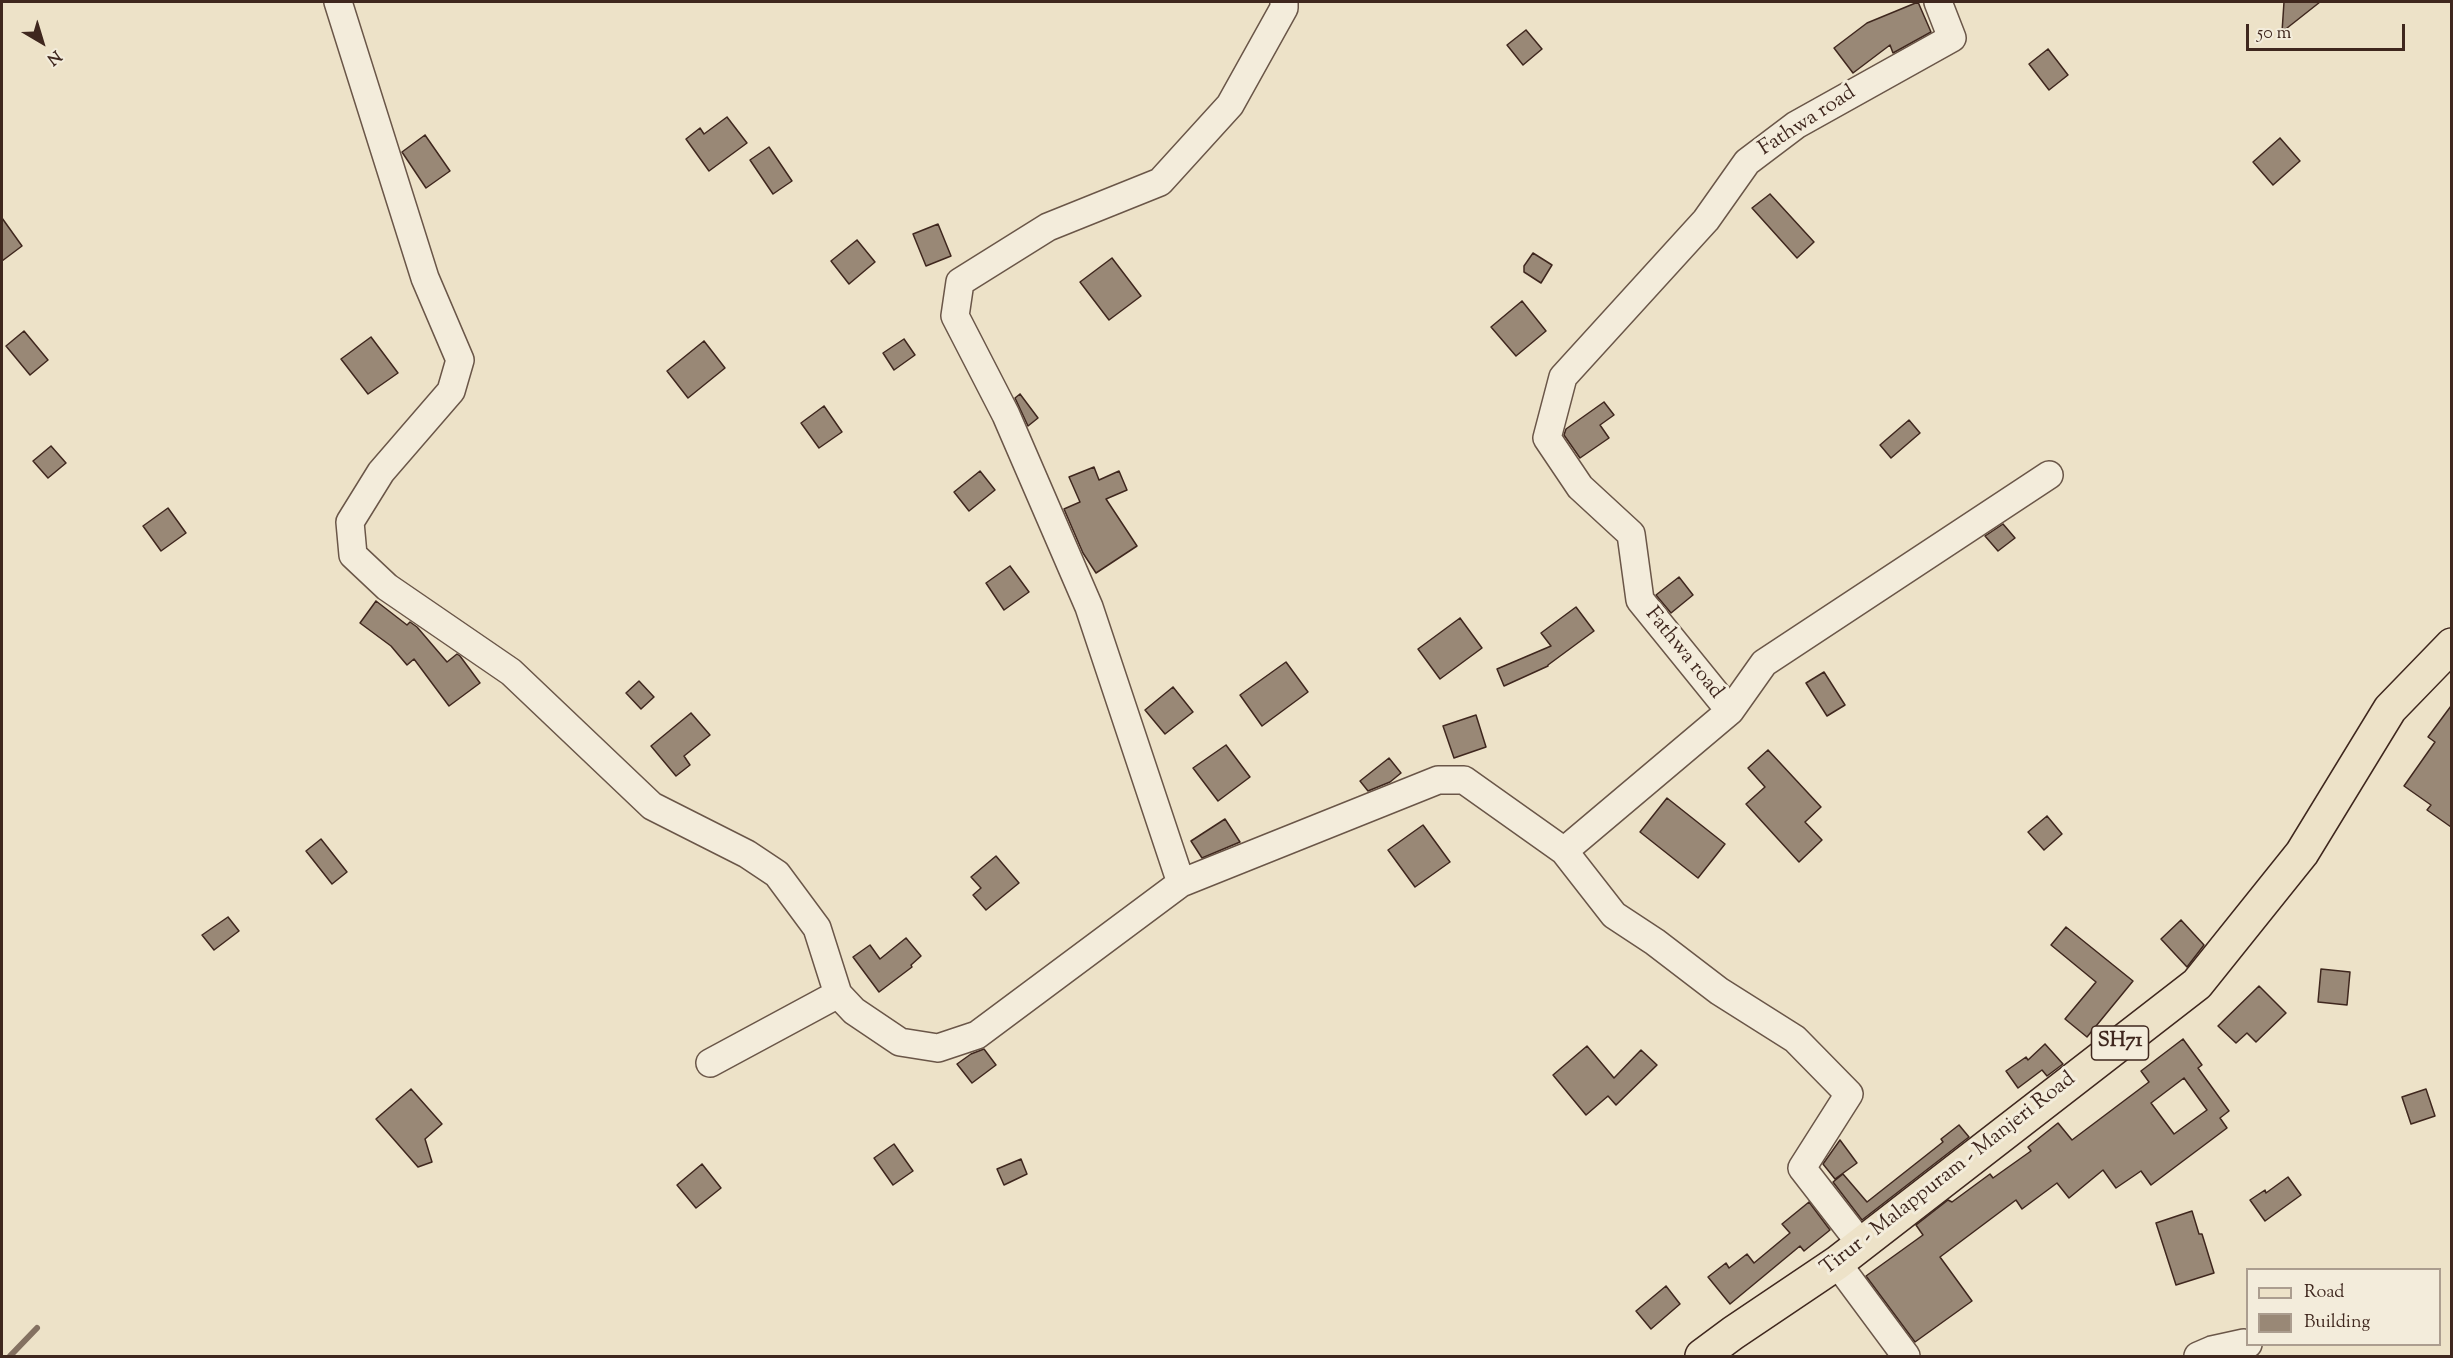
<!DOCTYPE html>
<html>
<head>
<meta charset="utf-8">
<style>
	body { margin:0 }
	#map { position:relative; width:2453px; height:1358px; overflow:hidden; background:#ede2c8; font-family:"Sorts Mill Goudy",serif }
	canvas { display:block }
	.frame { position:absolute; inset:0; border:3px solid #3f271e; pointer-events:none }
	.legend { position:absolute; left:2246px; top:1268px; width:195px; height:78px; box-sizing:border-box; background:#f3ecdb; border:2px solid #ab9d8f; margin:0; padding:8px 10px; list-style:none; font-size:18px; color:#3f271e }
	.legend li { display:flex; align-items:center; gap:12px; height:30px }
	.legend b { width:30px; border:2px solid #ab9d8f }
	.north { position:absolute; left:12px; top:12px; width:60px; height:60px; -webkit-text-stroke:4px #f3ecdb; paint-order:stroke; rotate:142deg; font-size:16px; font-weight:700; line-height:24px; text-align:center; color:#3f271e }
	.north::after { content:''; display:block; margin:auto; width:21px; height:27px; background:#3f271e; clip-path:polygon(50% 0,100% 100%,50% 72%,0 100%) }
	.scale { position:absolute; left:2246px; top:24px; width:159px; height:27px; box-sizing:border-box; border:3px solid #3f271e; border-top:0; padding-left:8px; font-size:18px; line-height:21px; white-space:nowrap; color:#3f271e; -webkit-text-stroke:4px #f3ecdb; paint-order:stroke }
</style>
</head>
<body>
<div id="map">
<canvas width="2453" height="1358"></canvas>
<div class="frame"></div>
<ul class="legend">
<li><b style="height:8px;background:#ede2c8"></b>Road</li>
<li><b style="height:16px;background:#998876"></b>Building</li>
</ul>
<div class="north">N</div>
<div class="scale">50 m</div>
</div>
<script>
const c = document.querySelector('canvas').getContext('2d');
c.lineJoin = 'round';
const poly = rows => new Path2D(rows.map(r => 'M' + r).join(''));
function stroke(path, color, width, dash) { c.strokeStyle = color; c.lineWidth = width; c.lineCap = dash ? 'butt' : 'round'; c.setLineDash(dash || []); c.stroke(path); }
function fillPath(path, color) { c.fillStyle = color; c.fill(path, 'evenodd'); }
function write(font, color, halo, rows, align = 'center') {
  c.font = font + ' "Sorts Mill Goudy",serif'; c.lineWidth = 6; c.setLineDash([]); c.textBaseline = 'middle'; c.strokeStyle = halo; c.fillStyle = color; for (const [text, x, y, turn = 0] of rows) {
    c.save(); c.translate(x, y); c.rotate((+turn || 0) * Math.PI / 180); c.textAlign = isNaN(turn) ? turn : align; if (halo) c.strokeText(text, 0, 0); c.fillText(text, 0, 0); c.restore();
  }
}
stroke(poly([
	[10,1356,37,1328]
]), '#847161', 6);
const building = poly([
	[1918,2,1931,32,1893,53,1890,45,1853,73,1834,48,1867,23,1918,2],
	[2284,2,2320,2,2282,32,2284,2],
	[1526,30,1542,49,1523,65,1507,45,1526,30],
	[2048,49,2068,75,2049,90,2029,64,2048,49],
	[727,117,747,143,709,171,686,139,700,128,704,134,727,117],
	[425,135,450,171,426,188,402,152,425,135],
	[2280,138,2300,161,2273,185,2253,162,2280,138],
	[769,147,792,181,773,194,750,160,769,147],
	[1770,194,1814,242,1797,258,1752,208,1770,194],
	[2,218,22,246,2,261,2,218],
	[938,224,951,256,926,266,913,234,938,224],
	[857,240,875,262,849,284,831,261,857,240],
	[1533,253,1552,265,1541,283,1524,272,1524,266,1533,253],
	[1112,258,1141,296,1109,320,1080,282,1112,258],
	[1522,301,1546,331,1516,356,1491,327,1522,301],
	[24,331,48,360,30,375,6,346,24,331],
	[371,337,398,373,368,394,341,359,371,337],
	[904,339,915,355,894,370,883,353,904,339],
	[704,341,725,368,688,398,667,371,704,341],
	[1020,394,1038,418,1028,426,1015,398,1020,394],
	[1604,402,1614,415,1600,425,1609,438,1580,458,1564,435,1566,429,1604,402],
	[824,406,842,432,819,448,801,423,824,406],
	[1909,420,1920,433,1891,458,1880,445,1909,420],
	[51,446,66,463,48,478,33,461,51,446],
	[1094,467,1099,480,1119,471,1127,490,1106,499,1137,546,1096,573,1083,553,1064,509,1080,502,1069,477,1094,467],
	[980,471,995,490,969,511,954,492,980,471],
	[168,508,186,533,161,551,143,526,168,508],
	[2003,524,2015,538,1998,551,1985,536,2003,524],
	[1010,566,1029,592,1004,610,986,583,1010,566],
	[1679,577,1693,595,1671,613,1656,595,1679,577],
	[376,601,407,625,410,622,417,627,447,662,457,654,460,656,480,683,449,706,414,659,407,665,391,646,360,623,376,601],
	[1576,607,1594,631,1548,665,1548,666,1504,686,1497,669,1551,646,1541,633,1576,607],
	[1460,618,1482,648,1440,679,1418,649,1460,618],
	[1286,662,1308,692,1262,726,1240,695,1286,662],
	[1824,672,1845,705,1827,716,1806,683,1824,672],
	[639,681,654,697,641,709,626,693,639,681],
	[1173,687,1193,712,1165,734,1145,710,1173,687],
	[2451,706,2451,827,2427,810,2431,805,2404,786,2435,742,2428,737,2451,706],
	[691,713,710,735,684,756,690,765,676,776,651,746,691,713],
	[1476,715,1486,747,1454,758,1443,726,1476,715],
	[1226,745,1250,777,1218,801,1193,768,1226,745],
	[1768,750,1821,807,1805,822,1822,840,1799,862,1746,804,1765,787,1748,768,1768,750],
	[1389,758,1401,773,1390,782,1368,791,1360,781,1389,758],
	[1667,798,1725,844,1698,878,1640,832,1667,798],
	[2047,816,2062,834,2044,850,2028,832,2047,816],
	[1225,819,1240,842,1202,858,1191,841,1225,819],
	[1423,825,1450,862,1415,887,1388,850,1423,825],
	[321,839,347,872,332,884,306,851,321,839],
	[996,856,1019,883,986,910,973,895,981,888,971,877,996,856],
	[228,917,239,931,214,950,202,935,228,917],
	[2181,920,2204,945,2187,967,2161,939,2181,920],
	[2066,927,2133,981,2087,1037,2065,1019,2096,982,2051,945,2066,927],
	[906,938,921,956,911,965,912,967,879,992,853,957,870,945,880,959,906,938],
	[2321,969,2350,972,2347,1005,2318,1002,2321,969],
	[2259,986,2286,1013,2256,1042,2247,1033,2236,1043,2218,1026,2259,986],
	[2183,1039,2202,1065,2198,1068,2229,1111,2220,1118,2227,1128,2151,1185,2141,1171,2116,1188,2103,1170,2069,1198,2057,1183,2022,1209,2016,1200,1940,1257,1972,1301,1915,1342,1866,1276,1923,1235,1916,1225,1948,1200,1952,1202,1990,1174,1993,1178,2031,1151,2028,1147,2058,1123,2072,1140,2149,1082,2141,1071,2183,1039],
	[2184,1078,2207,1110,2174,1134,2151,1103,2184,1078],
	[2045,1044,2063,1064,2047,1076,2042,1070,2018,1088,2006,1071,2026,1057,2028,1060,2045,1044],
	[1587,1046,1614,1078,1641,1050,1657,1065,1616,1105,1608,1096,1586,1115,1553,1075,1587,1046],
	[984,1049,996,1065,972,1083,957,1064,971,1054,984,1049],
	[411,1089,442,1124,425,1139,432,1162,418,1167,376,1119,411,1089],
	[2426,1089,2435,1116,2411,1124,2402,1097,2426,1089],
	[1959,1125,1969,1137,1862,1220,1833,1182,1843,1174,1867,1202,1943,1142,1941,1139,1959,1125],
	[1840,1140,1857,1163,1835,1179,1823,1164,1840,1140],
	[894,1144,913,1171,893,1185,874,1158,894,1144],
	[1021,1159,1027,1174,1004,1185,997,1169,1021,1159],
	[702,1164,721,1188,696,1208,677,1185,702,1164],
	[2288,1177,2301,1195,2265,1221,2250,1200,2265,1190,2266,1193,2288,1177],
	[1809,1202,1830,1230,1804,1251,1800,1246,1730,1304,1708,1277,1726,1263,1729,1268,1747,1254,1754,1263,1790,1233,1782,1224,1809,1202],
	[2192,1211,2199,1234,2202,1234,2214,1273,2176,1285,2156,1223,2192,1211],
	[1666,1286,1680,1304,1651,1329,1636,1311,1666,1286]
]);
fillPath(building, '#998876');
stroke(building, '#3f271e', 1.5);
const minor = poly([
	[338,2,425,278,460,360,451,391,381,472,350,522,353,555,387,587,511,672,652,806,747,854,777,874,817,928,838,994,854,1011,900,1042,938,1048,977,1035,1181,883,1438,780,1464,780,1564,851],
	[1730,711,1764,663,2049,475],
	[1181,883,1089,607,1006,415,955,316,960,282,1048,227,1160,182,1230,105,1284,8,1284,2],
	[710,1063,838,994],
	[1861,1244,1802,1168,1849,1094,1795,1039,1719,991,1655,942,1614,915,1564,851,1730,711,1640,600,1631,534,1580,487,1547,438,1563,377,1706,220,1747,162,1796,125,1952,38,1938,2],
	[1837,1263,1906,1356],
	[2198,1356,2212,1350,2244,1343,2248,1344]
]);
const major = poly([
	[1702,1356,1733,1333,1837,1263,2197,984,2302,853,2390,709,2452,645]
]);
stroke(minor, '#6a5648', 30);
stroke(major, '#3f271e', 36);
stroke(minor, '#f3ecdb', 27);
stroke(major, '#ede2c8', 33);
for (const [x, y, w] of [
	[2120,1043,57]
]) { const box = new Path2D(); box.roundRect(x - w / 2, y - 17, w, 34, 4.5); c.fillStyle = '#f3ecdb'; c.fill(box); stroke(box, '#3f271e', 1.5); }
write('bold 20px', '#3f271e', null, [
	["SH71",2120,1043]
]);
write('21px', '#3f271e', '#f3ecdb', [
	["Fathwa road",1808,122,-33],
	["Fathwa road",1683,654,51],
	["Tirur - Malappuram - Manjeri Road",1949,1175,-38]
]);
</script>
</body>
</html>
